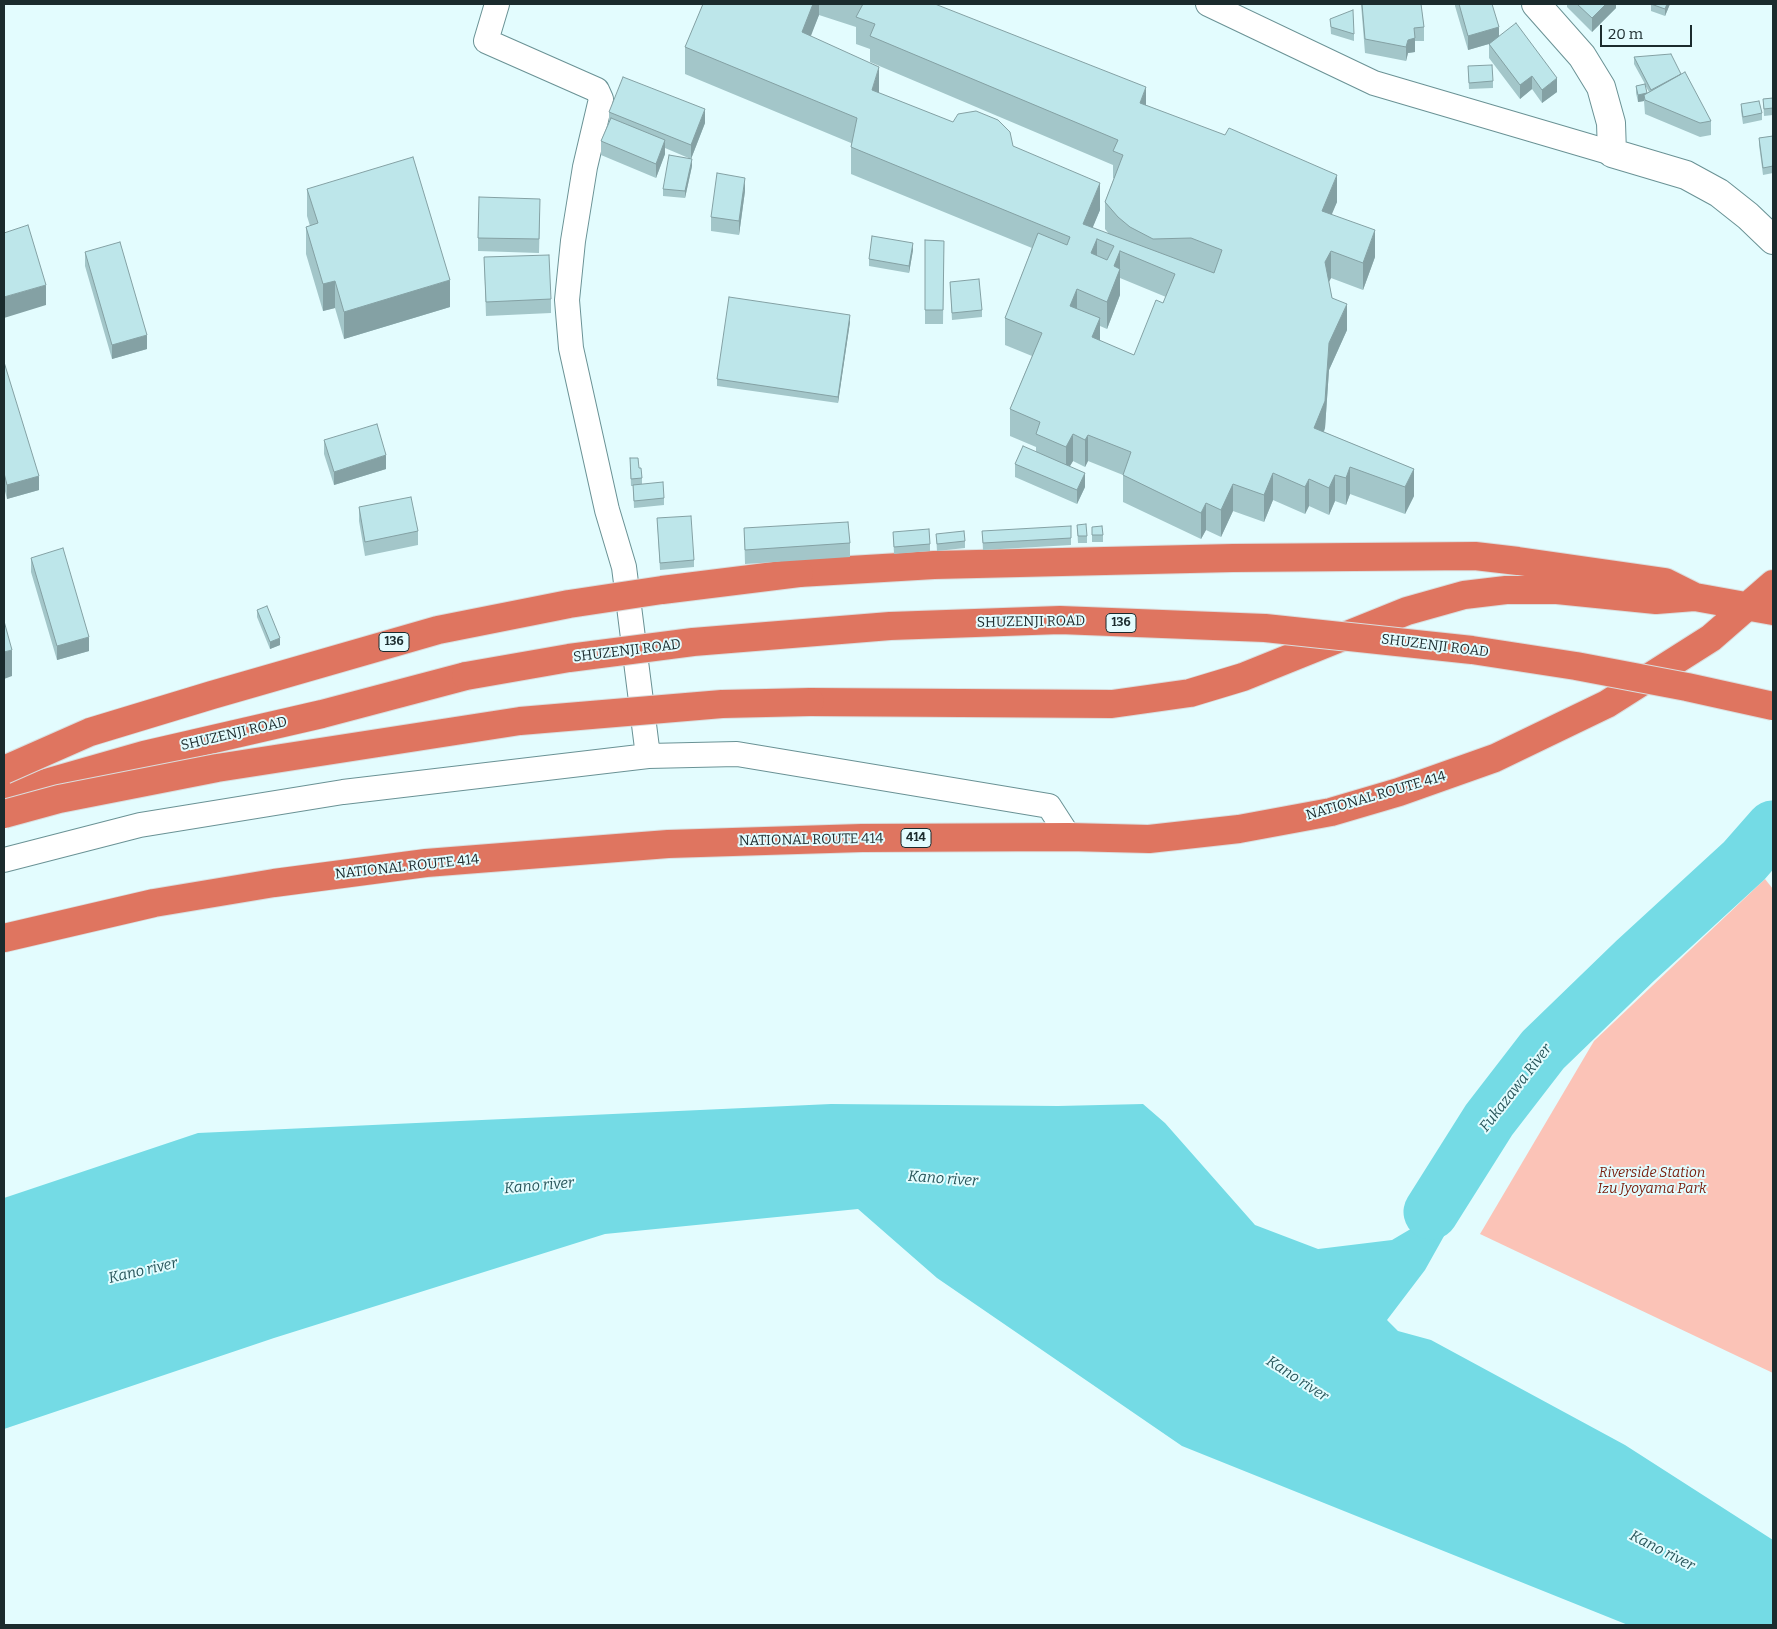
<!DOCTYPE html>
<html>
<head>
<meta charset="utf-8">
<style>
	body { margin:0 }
	#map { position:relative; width:1777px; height:1629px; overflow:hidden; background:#e3fcfe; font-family:Bitter,serif }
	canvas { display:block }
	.frame { position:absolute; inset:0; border:5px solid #1b2b2d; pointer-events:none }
	.scale { position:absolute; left:1600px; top:25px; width:92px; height:22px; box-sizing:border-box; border:2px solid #1b2b2d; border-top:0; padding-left:6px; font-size:15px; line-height:18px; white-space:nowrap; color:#1b2b2d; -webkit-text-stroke:4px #e3fcfe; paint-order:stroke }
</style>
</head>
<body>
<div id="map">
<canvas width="1777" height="1629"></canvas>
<div class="frame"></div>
<div class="scale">20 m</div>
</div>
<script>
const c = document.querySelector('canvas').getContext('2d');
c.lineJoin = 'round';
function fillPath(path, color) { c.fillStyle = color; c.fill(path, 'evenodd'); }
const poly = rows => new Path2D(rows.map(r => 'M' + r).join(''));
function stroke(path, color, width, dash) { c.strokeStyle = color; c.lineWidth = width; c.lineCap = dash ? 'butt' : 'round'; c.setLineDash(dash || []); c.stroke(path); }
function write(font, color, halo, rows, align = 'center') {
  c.font = font + ' Bitter,serif'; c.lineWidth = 4; c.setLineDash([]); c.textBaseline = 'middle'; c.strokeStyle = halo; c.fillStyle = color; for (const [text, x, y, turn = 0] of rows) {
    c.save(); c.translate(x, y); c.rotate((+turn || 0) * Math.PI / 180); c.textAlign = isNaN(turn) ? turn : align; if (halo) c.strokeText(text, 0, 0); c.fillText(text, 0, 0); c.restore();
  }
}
fillPath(poly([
	[1765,879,1773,889,1773,1373,1480,1234,1594,1041]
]), '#fbc3b7');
fillPath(poly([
	[831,1104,1058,1106,1143,1104,1165,1123,1255,1225,1318,1249,1392,1240,1414,1227,1457,1145,1489,1151,1467,1195,1425,1270,1387,1320,1398,1331,1431,1340,1625,1445,1773,1540,1773,1625,1628,1625,1182,1446,937,1278,858,1209,605,1234,274,1338,4,1429,4,1198,198,1133]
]), '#74dbe5');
stroke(poly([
	[1431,1212,1489,1120,1543,1050,1635,961,1744,861,1773,828]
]), '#74dbe5', 55);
const street = poly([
	[497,4,486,41,597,90,601,99,585,167,573,241,567,300,571,348,607,510,624,567,648,756],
	[1208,4,1374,83,1612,153],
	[4,860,140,825,343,792,648,756,737,754,1049,806,1069,837]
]);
const secondary = poly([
	[1536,4,1582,56,1601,87,1611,123,1612,153,1686,175,1719,193,1748,216,1773,240]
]);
const highway = poly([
	[799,573,934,565,1233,558,1475,556,1518,561,1665,582,1695,597,1773,611],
	[810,702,1112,704,1190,693,1243,677,1407,611,1464,595,1506,590,1557,590,1656,600,1694,597],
	[4,795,144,755,322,714,466,676],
	[4,938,154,903,274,883,426,863,668,844,862,838,1069,837,1149,839,1239,829,1331,812,1399,792,1495,758,1607,704,1711,638,1773,584]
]);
stroke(street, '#6a9295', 26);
stroke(secondary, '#6a9295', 30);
stroke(highway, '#dbdddd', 30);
stroke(street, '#fff', 24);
stroke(secondary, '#fff', 28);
stroke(highway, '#df7560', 28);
const highwayBridge = poly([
	[466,676,569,658,693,642,890,626,1060,620,1265,628,1472,650,1576,666,1687,687,1773,706],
	[4,770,90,732,212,695,438,630,569,604,662,590,799,573],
	[4,814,59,799,217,768,520,721,722,704,810,702]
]);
stroke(highwayBridge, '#dbdddd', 30, []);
stroke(highwayBridge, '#df7560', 28);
fillPath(poly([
	[703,4,935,4,1146,105,1337,202,1331,214,1375,257,1363,290,1331,278,1329,282,1332,298,1347,330,1329,370,1325,428,1324,432,1414,469,1414,496,1405,514,1350,494,1346,505,1335,501,1329,515,1309,506,1305,514,1273,500,1264,522,1233,511,1221,537,1206,530,1201,539,1123,502,1123,475,1088,461,1085,467,1073,461,1069,467,1085,487,1077,504,1015,477,1015,464,1036,452,1036,447,1010,436,1010,409,1032,356,1005,345,1005,318,1032,248,851,174,851,143,685,74,685,47],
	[819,15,856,27,856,44,870,49,870,62,1113,165,1113,178,1114,178,1105,202,1105,229,1109,234,1092,228,1100,210,1013,146,879,93,810,36],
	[1120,278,1166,297,1163,303,1134,355,1100,341,1100,326,1107,329,1120,295],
	[1361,4,1421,4,1424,27,1424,41,1415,41,1415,52,1408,53,1406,61,1365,53],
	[1455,4,1492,4,1499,36,1557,92,1542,103,1532,89,1520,99,1489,58,1489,44,1468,50,1455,6],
	[1567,4,1616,4,1616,8,1592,32,1567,7],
	[1651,4,1670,4,1665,16,1651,11],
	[1330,19,1354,34,1354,41,1331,34],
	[1634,57,1681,74,1711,121,1711,135,1700,137,1645,114,1644,101,1638,102,1636,93,1636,86,1645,84,1634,64],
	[1645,85,1649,92,1647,93],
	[1468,66,1493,81,1493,88,1469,89],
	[1773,98,1773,115,1764,116,1763,99],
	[1741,104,1762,113,1762,120,1743,124,1741,111],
	[609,112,705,123,691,159,665,148,665,154,656,178,601,155,601,141,609,121],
	[1773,136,1773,173,1763,175,1759,145,1759,138],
	[692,166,685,198,663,196,663,189],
	[307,189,450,307,344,339,335,308,323,311,306,254,306,227,310,226,307,216],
	[745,191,739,235,711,231,711,217],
	[540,213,539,253,478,251,478,238],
	[925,240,944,241,943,324,925,324],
	[913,250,909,273,869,266,869,259],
	[85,252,147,349,112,359,85,266],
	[484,257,551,299,551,313,486,316],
	[950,282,982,310,982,317,952,320],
	[850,322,838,403,717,386,717,379],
	[4,362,39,490,7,499,4,487],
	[324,440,386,469,334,485,324,454],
	[630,458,639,468,642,478,642,484,664,498,664,505,634,508,633,486,631,486],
	[359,507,418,531,418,545,365,556,359,521],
	[657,518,694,560,694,567,660,570],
	[1077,525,1087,536,1087,543,1078,543],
	[1092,527,1103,535,1103,542,1092,542],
	[744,528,850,543,850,557,745,564],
	[982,531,1071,538,1071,545,983,550],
	[893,532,930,544,930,551,894,554],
	[936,534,965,541,965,548,937,551],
	[31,558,89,651,57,660,31,572],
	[257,610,280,645,270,649,257,617]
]), '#a3c6c9');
fillPath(poly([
	[813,4,819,4,819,15,802,59,802,32],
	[1606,4,1616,4,1616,8,1592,32,1592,18],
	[1667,4,1670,4,1665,16,1665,9],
	[1499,27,1499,41,1468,50,1468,36],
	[1415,38,1415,52,1408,53,1406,61,1406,47,1408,40],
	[879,67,879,94,872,90],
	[1532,76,1532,89,1520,99,1520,85],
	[1557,78,1557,92,1542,103,1542,90],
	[1146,87,1146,114,1140,103],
	[1647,93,1647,100,1645,101,1644,95,1644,101,1638,102,1638,95],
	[705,109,705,123,691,159,691,145],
	[665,140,665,154,656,178,656,164],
	[692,159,692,166,685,198,685,191],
	[1337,175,1337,202,1322,238,1322,211],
	[745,178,745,191,739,235,739,221],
	[1100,183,1100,210,1083,251,1083,224],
	[1375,230,1375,257,1363,290,1363,263],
	[1097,239,1097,265,1091,253],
	[913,243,913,250,909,273,909,266],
	[1120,251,1120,295,1107,329,1107,302,1114,266],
	[1331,251,1331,278,1325,289,1325,262],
	[450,280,450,307,344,339,344,312],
	[335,281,335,308,323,311,323,284],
	[46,285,46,305,4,318,4,297],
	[1077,289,1077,316,1070,306],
	[1347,304,1347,330,1329,370,1325,428,1314,455,1314,428,1329,343],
	[850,315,850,322,838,403,838,397],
	[1100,318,1100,345,1092,337],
	[147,335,147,349,112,359,112,345],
	[1073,434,1073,461,1066,473,1066,447],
	[1088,435,1088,461,1085,467,1085,440],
	[386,455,386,469,334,485,334,472],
	[1350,467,1350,494,1346,505,1346,478],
	[1414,469,1414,496,1405,514,1405,487],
	[1085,473,1085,487,1077,504,1077,490],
	[1273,473,1273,500,1264,522,1264,495],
	[1335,475,1335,501,1329,515,1329,488],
	[39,476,39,490,7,499,7,485],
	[1309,479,1309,506,1305,514,1305,487],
	[1233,484,1233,511,1221,537,1221,510],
	[1206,503,1206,530,1201,539,1201,513],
	[89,637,89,651,57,660,57,646],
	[280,638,280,645,270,649,270,642],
	[12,650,12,676,4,679,4,652]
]), '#84a1a4');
const building = poly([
	[703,4,813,4,802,32,879,67,872,90,953,122,958,114,976,111,998,120,1010,132,1013,146,1100,183,1083,224,1214,273,1222,250,1191,238,1153,239,1130,227,1118,217,1105,202,1123,155,1113,151,1118,140,870,36,875,24,856,17,863,4,935,4,1146,87,1140,103,1225,135,1229,128,1337,175,1322,211,1375,230,1363,263,1331,251,1325,262,1332,298,1347,304,1329,343,1325,401,1314,428,1414,469,1405,487,1350,467,1346,478,1335,475,1329,488,1309,479,1305,487,1273,473,1264,495,1233,484,1221,510,1206,503,1201,513,1123,475,1131,452,1088,435,1085,440,1073,434,1066,447,1036,434,1040,422,1010,409,1042,333,1005,318,1038,233,1067,245,1070,237,851,147,857,118,685,47,703,4],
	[1097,239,1114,246,1107,260,1091,253,1097,239],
	[1120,251,1175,274,1163,303,1156,300,1134,355,1092,337,1100,318,1070,306,1077,289,1107,302,1120,269,1114,266,1120,251],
	[1362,4,1421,4,1424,27,1414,28,1415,38,1408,40,1406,47,1365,39,1362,4],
	[1459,4,1492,4,1499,27,1468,36,1459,4],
	[1577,4,1606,4,1592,18,1577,4],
	[1651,4,1667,4,1665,9,1651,4],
	[1353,10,1354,34,1331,27,1330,19,1353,10],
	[1516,23,1557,78,1542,90,1532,76,1520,85,1489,44,1516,23],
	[1671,54,1681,74,1651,90,1634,57,1671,54],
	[1492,65,1493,81,1469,83,1468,66,1492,65],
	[1685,72,1711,121,1700,123,1645,100,1644,95,1685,72],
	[623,77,705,109,691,145,609,112,623,77],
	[1645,84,1647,93,1638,95,1636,86,1645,84],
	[1773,98,1773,108,1764,109,1763,99,1773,98],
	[1759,101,1762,113,1743,117,1741,104,1759,101],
	[611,118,665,140,656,164,601,141,611,118],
	[1773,136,1773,166,1763,168,1759,138,1773,136],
	[669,155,692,159,685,191,663,189,669,155],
	[413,157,450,280,344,312,335,281,323,284,306,227,318,223,307,189,413,157],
	[717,173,745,178,739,221,711,217,717,173],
	[479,197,540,199,539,239,478,238,479,197],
	[28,225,46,285,4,297,4,233,28,225],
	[872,236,913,243,909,266,869,259,872,236],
	[925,240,944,241,943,310,925,310,925,240],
	[120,242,147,335,112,345,85,252,120,242],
	[549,255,551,299,486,302,484,257,549,255],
	[979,279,982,310,952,313,950,282,979,279],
	[729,297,850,315,838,397,717,379,729,297],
	[4,362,39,476,7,485,4,473,4,362],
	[377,424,386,455,334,472,324,440,377,424],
	[1023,446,1085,473,1077,490,1015,464,1023,446],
	[630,458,638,458,639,468,641,468,642,478,631,479,630,458],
	[663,482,664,498,634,501,633,485,663,482],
	[411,497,418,531,365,542,359,507,411,497],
	[691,516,694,560,660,563,657,518,691,516],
	[848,522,850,543,745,550,744,528,848,522],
	[1086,524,1087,536,1078,536,1077,525,1086,524],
	[1071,526,1071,538,983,543,982,531,1071,526],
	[1102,526,1103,535,1092,535,1092,527,1102,526],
	[929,529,930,544,894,547,893,532,929,529],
	[964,531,965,541,937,544,936,534,964,531],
	[63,548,89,637,57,646,31,558,63,548],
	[267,606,280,638,270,642,257,610,267,606],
	[4,621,12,650,4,652,4,621]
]);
fillPath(building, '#bde6ea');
stroke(building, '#84a1a4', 1);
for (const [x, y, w] of [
	[1121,623,30],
	[394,642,30],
	[916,838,30]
]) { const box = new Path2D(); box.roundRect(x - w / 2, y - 9.5, w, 19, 4); c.fillStyle = '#e3fcfe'; c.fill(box); stroke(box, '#1b2b2d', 1); }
write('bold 12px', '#1b2b2d', null, [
	["136",1121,623],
	["136",394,642],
	["414",916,838]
]);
write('14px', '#1b2b2d', '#e3fcfe', [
	["SHUZENJI ROAD",1031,622,-1],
	["SHUZENJI ROAD",1435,646,7],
	["SHUZENJI ROAD",627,651,-7],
	["SHUZENJI ROAD",234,734,-13],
	["NATIONAL ROUTE 414",1376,796,-16],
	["NATIONAL ROUTE 414",811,840,-1],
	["NATIONAL ROUTE 414",407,867,-6]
]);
write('italic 14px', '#791f0e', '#e3fcfe', [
	["Riverside Station",1652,1173],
	["Izu Jyoyama Park",1652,1189]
]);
write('italic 15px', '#28565b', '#e3fcfe', [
	["Fukazawa River",1516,1088,-52],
	["Kano river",943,1179,4],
	["Kano river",539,1186,-5],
	["Kano river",143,1271,-13],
	["Kano river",1297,1379,33],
	["Kano river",1662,1551,27]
]);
</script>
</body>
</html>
